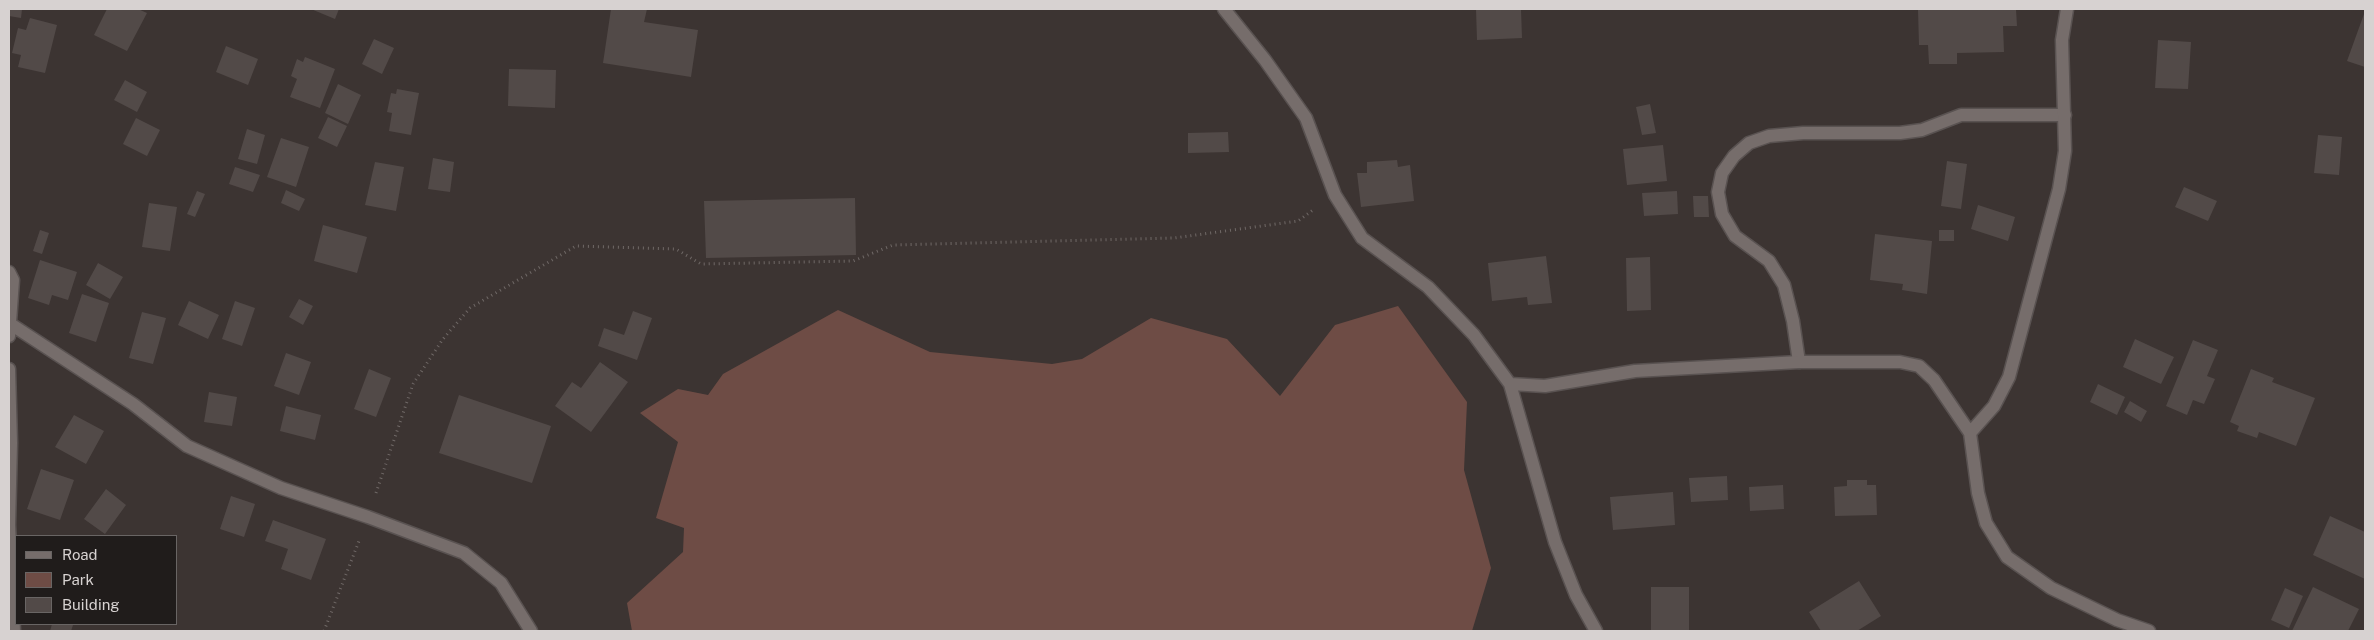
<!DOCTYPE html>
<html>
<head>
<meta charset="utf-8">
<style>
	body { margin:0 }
	#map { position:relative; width:2374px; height:640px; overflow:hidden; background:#3c3432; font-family:"Public Sans",sans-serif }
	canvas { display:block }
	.frame { position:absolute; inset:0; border:10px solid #d7d2d1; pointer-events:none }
	.legend { position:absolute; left:15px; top:535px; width:162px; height:90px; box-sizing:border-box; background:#201c1b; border:1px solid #696564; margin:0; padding:6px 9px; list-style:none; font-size:15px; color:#d7d2d1 }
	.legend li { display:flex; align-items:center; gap:10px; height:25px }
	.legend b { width:25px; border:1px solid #696564 }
</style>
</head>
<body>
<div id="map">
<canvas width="2374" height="640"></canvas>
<div class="frame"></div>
<ul class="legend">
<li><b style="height:6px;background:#766d6b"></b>Road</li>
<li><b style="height:14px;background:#6e4c45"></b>Park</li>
<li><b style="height:14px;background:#524a48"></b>Building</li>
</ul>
</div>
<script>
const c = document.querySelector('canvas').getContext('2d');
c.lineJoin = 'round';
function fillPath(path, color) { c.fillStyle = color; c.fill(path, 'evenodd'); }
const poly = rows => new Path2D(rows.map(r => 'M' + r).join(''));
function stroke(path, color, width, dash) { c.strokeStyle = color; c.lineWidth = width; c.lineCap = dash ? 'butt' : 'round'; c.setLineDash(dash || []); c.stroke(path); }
fillPath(poly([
	[1398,306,1467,402,1464,470,1491,568,1472,631,632,631,627,603,683,552,684,528,656,518,678,442,640,413,678,389,708,395,723,374,838,310,930,352,1052,364,1082,359,1151,318,1227,339,1280,396,1335,325]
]), '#6e4c45');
fillPath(poly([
	[9,9,22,9,21,18,9,16],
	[107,9,138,9,147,13,127,51,94,35],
	[311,9,339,9,335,19],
	[611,9,647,9,644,22,698,30,691,77,603,63],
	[1476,9,1521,9,1522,38,1477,40],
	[1918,9,2016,9,2017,26,2003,26,2004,52,1957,53,1957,64,1929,64,1928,45,1919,45],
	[2364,14,2365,15,2365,67,2347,61],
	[30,18,57,25,45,73,18,67,21,55,12,53,18,28,26,30],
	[374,39,394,48,382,74,362,64],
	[2158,40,2191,42,2188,89,2155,88],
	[226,46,258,59,248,85,216,72],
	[305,57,335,69,320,108,290,97,297,79,291,76,297,59,303,62],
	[509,69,556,70,555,108,508,106],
	[125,80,147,92,137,112,114,100],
	[338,84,361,95,348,124,325,113],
	[397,89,419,93,411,135,389,131,392,113,387,112,391,93,396,94],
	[1650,104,1656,133,1642,135,1636,107],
	[328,117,347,126,337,147,318,138],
	[136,118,160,130,147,156,123,144],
	[247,129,265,135,257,164,238,159],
	[1228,132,1229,152,1188,153,1188,133],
	[2318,135,2342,137,2339,175,2314,173],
	[281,138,309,147,296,187,267,177],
	[1663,145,1667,181,1627,185,1623,149],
	[433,158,454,162,450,192,428,189],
	[1397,160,1398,167,1410,165,1414,201,1361,207,1357,173,1367,173,1367,162],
	[1947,161,1967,164,1961,209,1941,206],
	[375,162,404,167,396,211,365,205],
	[235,167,260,175,253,192,229,184],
	[2184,187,2217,201,2208,221,2175,207],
	[286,190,305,199,299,211,281,203],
	[197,191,205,194,195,217,187,214],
	[1677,191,1678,214,1644,216,1642,193],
	[1693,196,1708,196,1709,217,1694,217],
	[855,198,856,255,706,258,704,201],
	[149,203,177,207,170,251,142,247],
	[1978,205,2015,217,2008,241,1971,229],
	[323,225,367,237,357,273,314,261],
	[40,230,49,233,42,254,33,251],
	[1939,230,1954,230,1954,241,1939,241],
	[1875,234,1932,241,1927,294,1902,290,1903,284,1870,280],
	[1546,256,1552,303,1528,305,1527,297,1492,301,1488,263],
	[1650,257,1651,310,1627,311,1626,258],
	[40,260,77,272,68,300,52,295,49,305,28,298],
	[98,263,123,277,110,299,86,285],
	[82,294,109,303,96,342,69,333],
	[299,299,313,306,303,325,289,317],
	[189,301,219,315,208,339,178,325],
	[235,301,255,308,242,346,222,339],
	[633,311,652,318,637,360,598,346,604,328,624,335],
	[142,312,166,318,153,364,129,358],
	[2135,339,2174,357,2161,384,2123,367],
	[2193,340,2218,350,2207,376,2215,379,2204,404,2193,400,2187,415,2166,406],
	[286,353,311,362,299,395,274,386],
	[600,362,628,382,591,432,555,406,572,382,581,388],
	[369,369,391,378,376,417,354,409],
	[2251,369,2274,378,2272,382,2315,398,2296,446,2259,432,2257,438,2237,431,2239,426,2230,422],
	[2098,384,2125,397,2117,415,2090,402],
	[209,392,237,397,232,426,204,422],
	[459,395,551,426,532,483,439,453],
	[2130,401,2147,411,2141,422,2124,412],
	[286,406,321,415,315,440,280,431],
	[74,415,104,431,86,464,55,447],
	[41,469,74,480,60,520,27,509],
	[1727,476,1728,500,1691,502,1689,478],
	[1847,480,1867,480,1867,485,1876,485,1877,515,1835,516,1834,487,1847,486],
	[1783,485,1784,509,1750,511,1749,487],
	[106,489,126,505,105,534,84,519],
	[1673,492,1675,525,1613,530,1610,497],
	[231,496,255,504,244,537,220,529],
	[2330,516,2365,532,2365,579,2313,555],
	[273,520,326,539,311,580,281,569,288,549,265,541],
	[1859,581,1881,616,1857,631,1821,631,1809,612],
	[1651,587,1689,587,1689,631,1651,631],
	[2313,587,2359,609,2348,631,2292,631],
	[2285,588,2303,596,2289,628,2271,620],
	[52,624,68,624,73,625,71,631,50,631]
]), '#524a48');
const lane = poly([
	[1799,362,1793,321,1784,285,1769,261,1735,236,1722,214,1718,192,1722,173,1734,156,1749,143,1769,136,1803,133,1900,133,1922,130,1961,115,2065,115]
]);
const street = poly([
	[1224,9,1265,60,1306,118,1335,195,1362,238,1428,287,1474,335,1510,384,1555,542,1576,595,1596,631],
	[9,272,13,280,9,336],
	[9,323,133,404,187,446,281,488,368,517,464,553,501,583,531,631],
	[9,369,11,443,9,525,14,631],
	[1510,384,1545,386,1635,371,1799,362,1900,362,1919,366,1934,380,1970,433,1978,493,1986,523,2007,557,2051,588,2117,620,2149,631],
	[1970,433,1994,406,2009,377,2059,189,2065,151,2062,40,2067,9]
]);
stroke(lane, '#595251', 15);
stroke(street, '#595251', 15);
stroke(poly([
	[376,493,413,384,443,339,470,308,576,246,676,249,701,264,853,261,893,245,1174,238,1298,221,1313,210],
	[324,631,359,541]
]), '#706967', 3, [1, 4]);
stroke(lane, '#766d6b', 12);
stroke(street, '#766d6b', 12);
</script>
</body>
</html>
